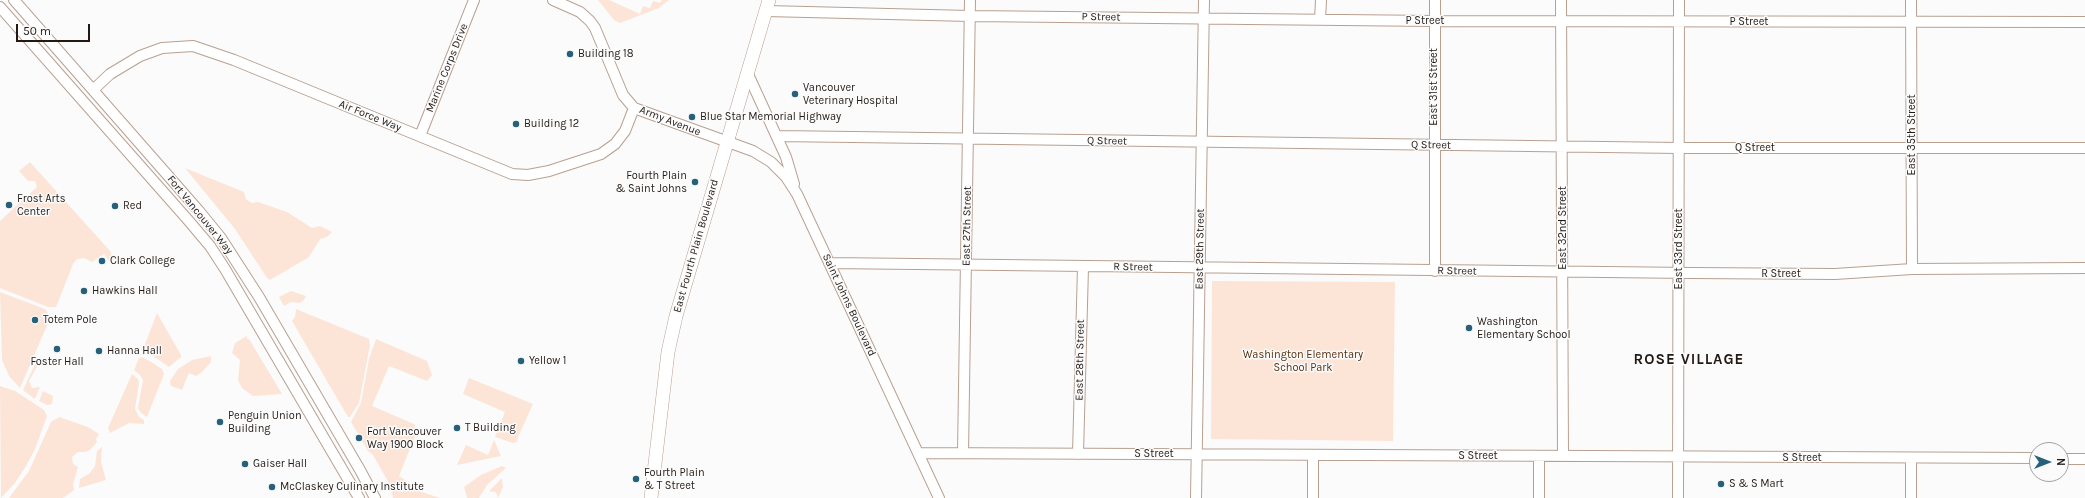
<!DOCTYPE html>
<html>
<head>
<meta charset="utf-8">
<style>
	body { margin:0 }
	#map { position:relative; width:2085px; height:498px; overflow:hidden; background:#fbfbfb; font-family:Karla,sans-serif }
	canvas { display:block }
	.north { position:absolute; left:2029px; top:442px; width:40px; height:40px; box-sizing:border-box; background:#fbfbfb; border:1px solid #a4a19f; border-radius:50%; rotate:90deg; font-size:11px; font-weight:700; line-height:16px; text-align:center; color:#221914 }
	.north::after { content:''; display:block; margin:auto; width:14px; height:18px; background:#27607a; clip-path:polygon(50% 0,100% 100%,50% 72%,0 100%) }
	.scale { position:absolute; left:16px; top:24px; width:74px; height:18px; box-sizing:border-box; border:2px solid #221914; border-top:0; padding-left:5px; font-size:12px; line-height:14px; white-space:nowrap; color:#221914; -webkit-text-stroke:3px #fbfbfb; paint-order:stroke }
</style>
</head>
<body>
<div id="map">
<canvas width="2085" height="498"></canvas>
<div class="north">N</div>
<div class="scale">50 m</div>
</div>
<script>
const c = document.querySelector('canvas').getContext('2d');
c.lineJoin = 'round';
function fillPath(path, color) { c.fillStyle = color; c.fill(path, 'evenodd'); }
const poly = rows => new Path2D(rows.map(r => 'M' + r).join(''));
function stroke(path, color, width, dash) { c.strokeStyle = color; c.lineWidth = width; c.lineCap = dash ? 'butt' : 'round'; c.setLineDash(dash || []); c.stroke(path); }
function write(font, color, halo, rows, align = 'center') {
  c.font = font + ' Karla,sans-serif'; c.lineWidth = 3; c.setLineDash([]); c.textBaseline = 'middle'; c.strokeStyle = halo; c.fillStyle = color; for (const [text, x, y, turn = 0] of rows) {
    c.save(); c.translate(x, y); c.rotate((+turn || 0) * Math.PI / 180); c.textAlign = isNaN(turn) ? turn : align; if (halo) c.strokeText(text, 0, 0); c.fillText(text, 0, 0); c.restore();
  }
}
fillPath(poly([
	[598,0,609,0,640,14,643,6,650,8,653,1,660,3,662,0,669,0,659,8,620,23,614,20],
	[30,162,111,252,111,263,104,254,92,262,84,258,77,259,73,264,56,307,48,307,0,288,0,221,37,187,35,181,28,181,19,171],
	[185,168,244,192,246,199,252,203,258,202,287,212,312,228,320,226,332,232,327,237,320,239,309,257,270,280,267,278,235,229],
	[1212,281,1395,282,1393,441,1211,439],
	[291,291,306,296,304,300,300,303,291,302,284,306,279,297],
	[0,292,45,309,49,315,49,321,20,388,9,376,2,360],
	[296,309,369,339,370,345,359,403,350,417,348,417,292,321,295,317],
	[157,313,181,355,181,357,169,367,146,351,144,347],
	[247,336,247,339,249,339,282,394,253,396,242,388,238,380,240,360,232,353,235,343],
	[376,339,427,361,432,375,427,381,389,366,372,406,414,424,417,431,399,476,404,479,407,487,440,498,393,498,390,485,373,455,368,451,351,422,361,403,369,359],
	[211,356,211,362,202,372,196,376,189,373,182,390,171,386,170,381,178,369,192,360],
	[142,357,153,363,162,369,164,374,147,417,141,413,138,408,143,380,140,375,134,370,139,358],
	[36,362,39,363,29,381,32,388,40,387,35,399,23,390],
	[132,374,138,379,139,383,135,409,139,417,144,420,144,424,129,423,110,433,108,428],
	[469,378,533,404,518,437,517,442,513,443,495,437,505,412,463,394],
	[0,386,15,391,44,410,47,416,35,449,26,466,15,483,1,498],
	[43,391,53,396,52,404,47,405,39,401],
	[59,417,88,427,99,434,96,439,97,442,90,450,85,452,78,452,72,457,73,464,78,467,73,484,74,490,63,498,9,498,29,471,51,422],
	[494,440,501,456,457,465,466,445,488,455],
	[102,447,101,462,106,480,79,488,80,479,90,473,95,466,97,451],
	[502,466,506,468,487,485,479,498,467,498,464,487,481,475],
	[502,478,503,487,498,498,496,492,489,491]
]), '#fce5d7');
const minor = poly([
	[14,0,199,211,221,238,259,297,360,470,375,498],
	[553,0,580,12,590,21,595,28,623,95,634,108,753,151,771,162,786,177,797,194,939,498],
	[1561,0,1563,456],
	[1911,0,1912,269],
	[0,7,188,220,210,246,225,269,359,498],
	[766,11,970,16,1434,21,2085,22],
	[1320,20,1321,0],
	[747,72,786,157,794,184],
	[93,90,110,74,140,56,162,48,193,46,234,60,512,174,528,175,549,171,601,154,615,144,625,131,634,108],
	[420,136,474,0],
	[777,136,1679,148,2085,148],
	[829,263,1691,273,1835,274,1912,269,2085,268],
	[1435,271,1435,0],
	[918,453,2037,458],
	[963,453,970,0],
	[1078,454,1083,267],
	[1911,458,1911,498],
	[2061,459,2085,459],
	[1196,498,1204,0],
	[1313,498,1313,455],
	[1539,498,1539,456],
	[1678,498,1679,0]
]);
const major = poly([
	[651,498,668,352,676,316,769,0]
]);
stroke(minor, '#b8a091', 12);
stroke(major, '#b8a091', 14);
stroke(minor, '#fff', 10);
stroke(major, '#fff', 13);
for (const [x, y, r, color] of [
	[570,54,4,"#27607a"],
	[795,94,4,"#27607a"],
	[692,117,4,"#27607a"],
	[516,124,4,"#27607a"],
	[695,182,4,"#27607a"],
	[9,205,4,"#27607a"],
	[115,206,4,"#27607a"],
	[102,261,4,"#27607a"],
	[84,291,4,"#27607a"],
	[35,320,4,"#27607a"],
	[1469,328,4,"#27607a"],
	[57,349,4,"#27607a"],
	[99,351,4,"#27607a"],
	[521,361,4,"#27607a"],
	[220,422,4,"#27607a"],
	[457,428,4,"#27607a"],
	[359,438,4,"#27607a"],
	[245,464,4,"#27607a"],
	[636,479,4,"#27607a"],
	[1721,484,4,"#27607a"],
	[272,487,4,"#27607a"]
]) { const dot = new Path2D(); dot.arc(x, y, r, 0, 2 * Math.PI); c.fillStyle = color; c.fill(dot); stroke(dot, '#fbfbfb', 1.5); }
write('11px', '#221914', '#fbfbfb', [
	["P Street",1101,17,1],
	["P Street",1425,21],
	["P Street",1749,22],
	["Marine Corps Drive",447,68,-68],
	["East 31st Street",1434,87,-90],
	["Air Force Way",370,116,22],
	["Army Avenue",670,121,21],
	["East 35th Street",1912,135,-90],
	["Q Street",1107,141,1],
	["Q Street",1431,145,1],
	["Q Street",1755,148],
	["Fort Vancouver Way",200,215,51],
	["East 27th Street",967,226,-89],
	["East 32nd Street",1563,228,-90],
	["East Fourth Plain Boulevard",696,246,-74],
	["East 29th Street",1200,249,-89],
	["East 33rd Street",1679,249,-90],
	["R Street",1133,267,1],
	["R Street",1457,271,1],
	["R Street",1781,274],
	["Saint Johns Boulevard",849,305,65],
	["East 28th Street",1080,360,-89],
	["S Street",1154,454],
	["S Street",1478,456],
	["S Street",1802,458]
]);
write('11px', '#221914', '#fbfbfb', [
	["Building 18",578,54],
	["Vancouver",803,88],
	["Veterinary Hospital",803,101],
	["Blue Star Memorial Highway",700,117],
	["Building 12",524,124],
	["Fourth Plain",687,176,"right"],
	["& Saint Johns",687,189,"right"],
	["Frost Arts",17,199],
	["Center",17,212],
	["Red",123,206],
	["Clark College",110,261],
	["Hawkins Hall",92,291],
	["Totem Pole",43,320],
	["Washington",1477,322],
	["Elementary School",1477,335],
	["Hanna Hall",107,351],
	["Yellow 1",529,361],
	["Foster Hall",57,362,"center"],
	["Penguin Union",228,416],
	["Building",228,429],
	["T Building",465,428],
	["Fort Vancouver",367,432],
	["Way 1900 Block",367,445],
	["Gaiser Hall",253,464],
	["Fourth Plain",644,473],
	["& T Street",644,486],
	["S & S Mart",1729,484],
	["McClaskey Culinary Institute",280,487]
], 'left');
write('11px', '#592e0e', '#fbfbfb', [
	["Washington Elementary",1303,355],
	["School Park",1303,368]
]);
c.letterSpacing = '1px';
write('bold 15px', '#221914', '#fbfbfb', [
	["ROSE VILLAGE",1689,360]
]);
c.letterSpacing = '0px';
</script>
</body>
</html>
